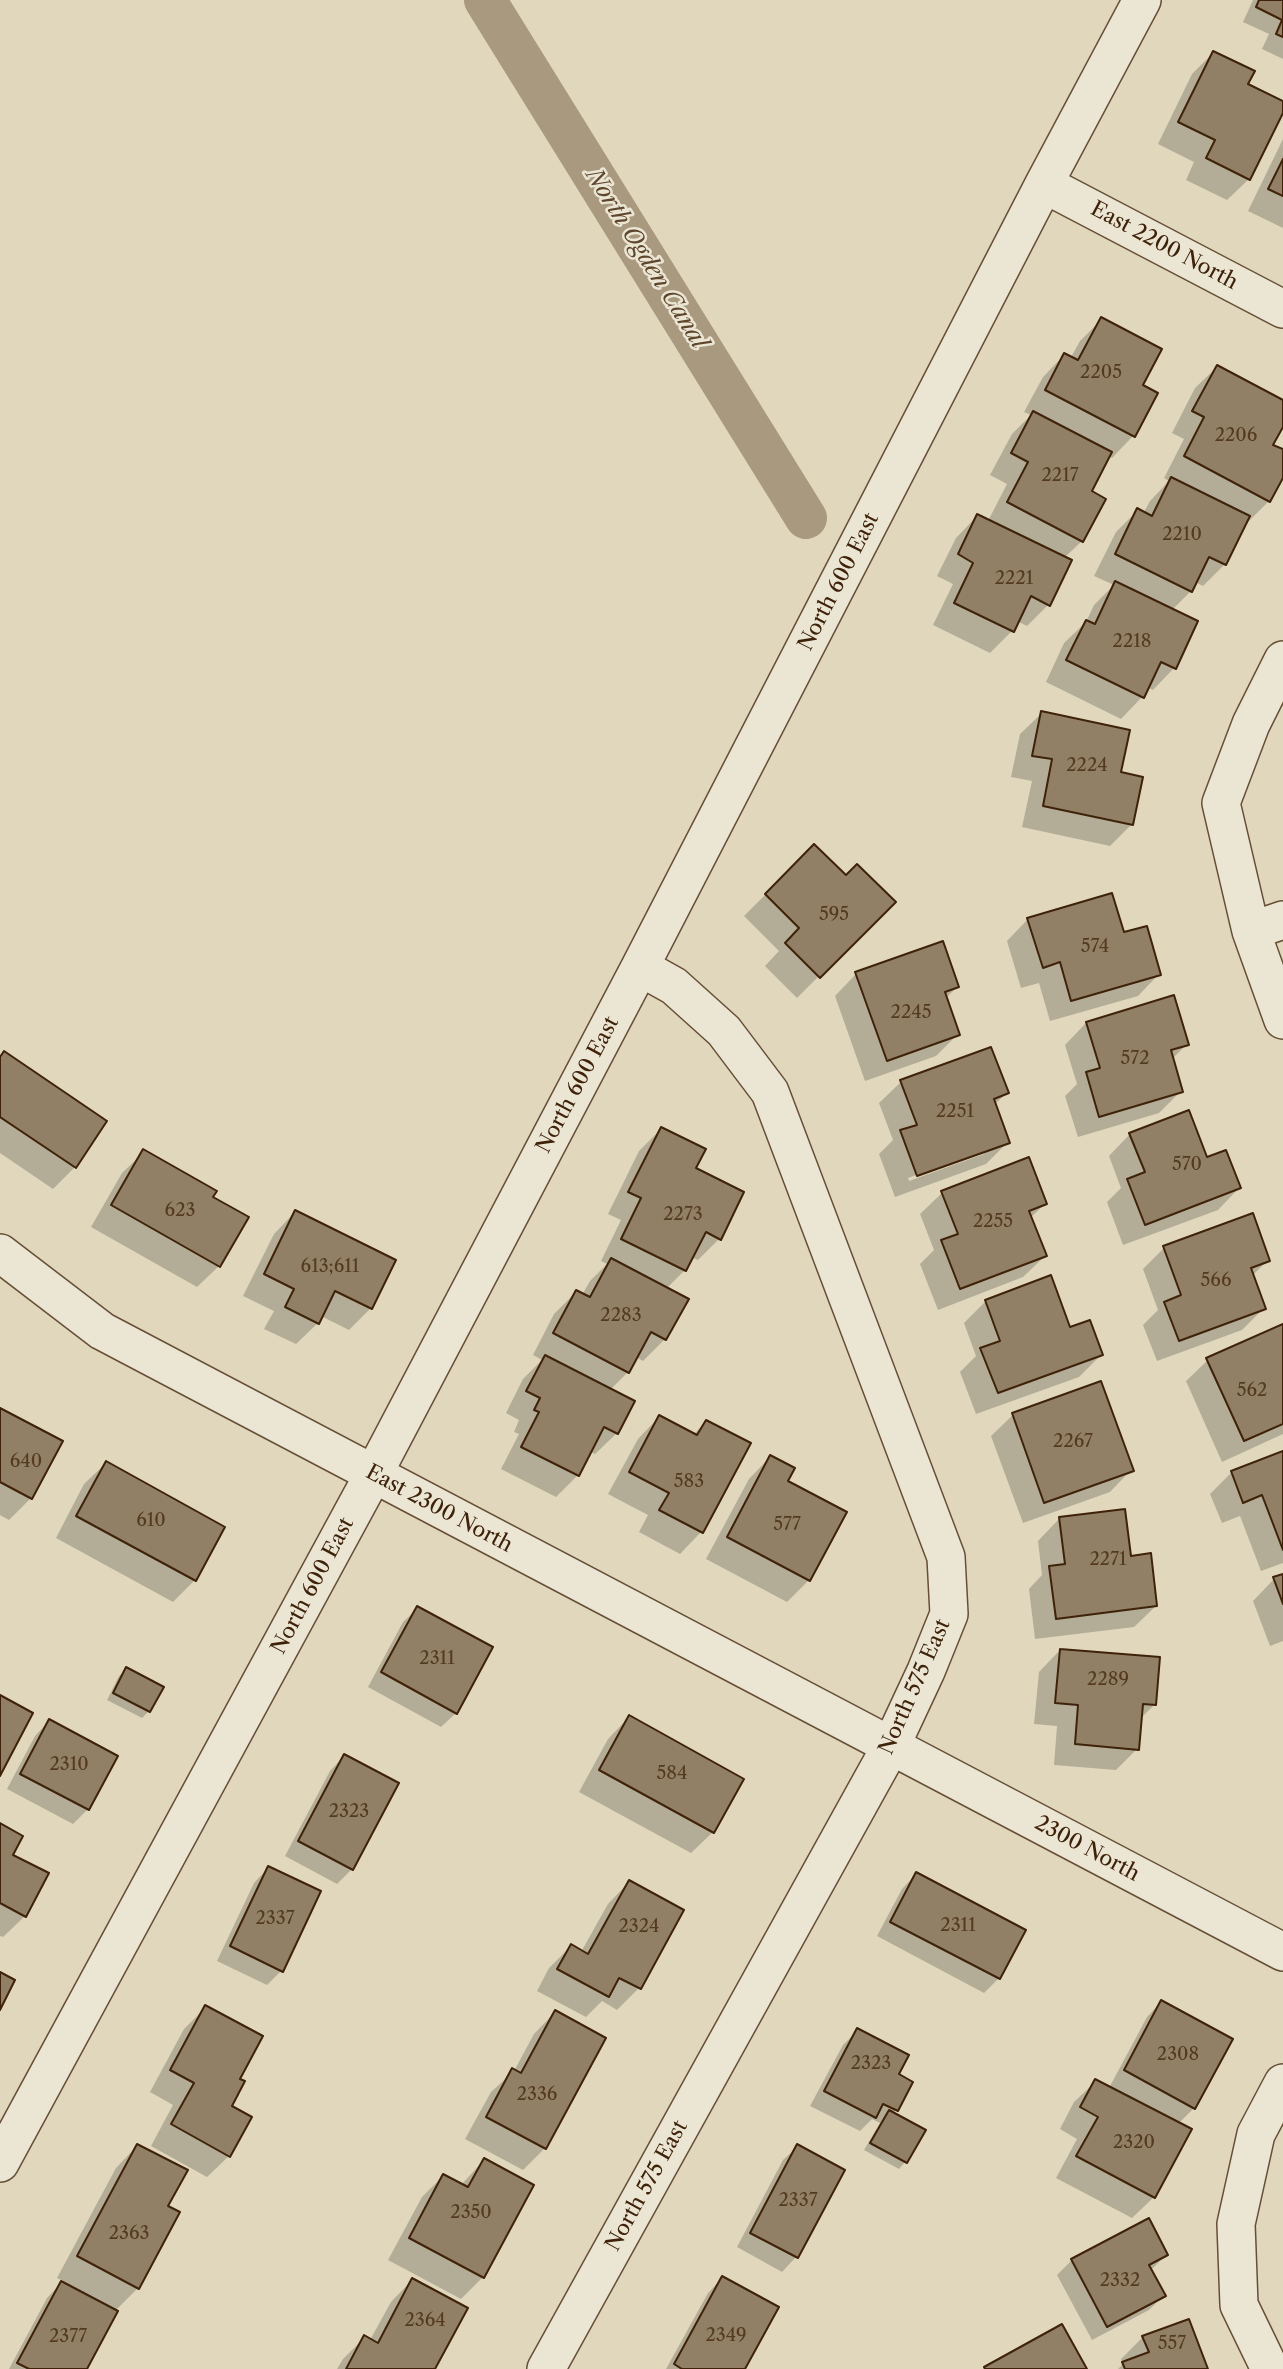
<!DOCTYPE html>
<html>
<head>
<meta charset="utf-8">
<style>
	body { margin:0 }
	canvas { display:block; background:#e0d7bc }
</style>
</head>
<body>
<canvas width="1283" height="2369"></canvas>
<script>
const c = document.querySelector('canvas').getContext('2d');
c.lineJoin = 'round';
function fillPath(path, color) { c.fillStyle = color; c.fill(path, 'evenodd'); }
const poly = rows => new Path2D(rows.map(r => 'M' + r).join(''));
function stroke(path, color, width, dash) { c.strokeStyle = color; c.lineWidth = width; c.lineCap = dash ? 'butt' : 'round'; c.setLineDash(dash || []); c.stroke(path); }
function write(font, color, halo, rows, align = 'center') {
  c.font = font + ' "Libre Caslon Text",serif'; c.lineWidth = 5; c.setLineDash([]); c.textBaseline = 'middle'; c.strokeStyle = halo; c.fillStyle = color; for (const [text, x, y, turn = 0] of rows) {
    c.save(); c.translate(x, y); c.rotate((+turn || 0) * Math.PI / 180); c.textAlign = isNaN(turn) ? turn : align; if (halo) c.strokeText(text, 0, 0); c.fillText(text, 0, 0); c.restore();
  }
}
fillPath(poly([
	[1253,0,1283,0,1283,59,1262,49,1269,34,1243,22],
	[1213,53,1246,85,1283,103,1283,109,1249,179,1227,200,1186,180,1194,162,1158,144,1192,74],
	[1283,139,1283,228,1248,211],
	[1102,319,1140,385,1155,394,1133,436,1112,458,1108,456,1089,491,1082,541,1064,558,1048,605,1027,626,1017,621,1012,631,990,653,933,625,953,584,937,576,956,538,977,516,988,521,1007,484,990,475,1012,434,1031,415,1024,412,1043,377,1064,355,1070,359,1080,341],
	[1217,367,1283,402,1283,423,1271,445,1283,451,1283,475,1269,501,1247,523,1246,522,1225,564,1203,586,1195,582,1191,591,1172,610,1196,622,1174,668,1153,690,1147,687,1142,697,1121,719,1046,682,1064,643,1086,622,1094,605,1114,585,1094,576,1116,532,1137,511,1143,514,1150,501,1169,481,1164,478,1184,439,1172,433,1195,388],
	[1042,713,1119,774,1132,824,1110,846,1022,827,1032,781,1011,777,1020,734],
	[814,846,846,878,893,902,797,998,765,966,779,951,744,916],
	[1028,919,1122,934,1159,974,1138,996,1050,1021,1039,983,1021,988,1007,941],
	[856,974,957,987,945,999,958,1034,936,1056,865,1081,835,996],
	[1086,1023,1187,1044,1172,1059,1181,1091,1159,1113,1078,1137,1065,1096,1077,1084,1065,1045],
	[0,1057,75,1167,53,1189,0,1153],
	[901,1082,1007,1093,994,1105,1008,1142,986,1164,895,1197,879,1154,893,1140,879,1103],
	[984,1150,984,1154,909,1181,908,1178],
	[661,1129,694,1169,719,1239,698,1260,691,1257,685,1270,666,1289,686,1299,665,1339,643,1361,636,1357,628,1372,610,1390,617,1433,595,1454,590,1452,578,1475,556,1497,501,1469,519,1434,514,1432,519,1420,506,1413,523,1379,542,1360,533,1355,554,1314,576,1292,582,1295,590,1281,607,1264,601,1261,621,1220,608,1214,639,1151],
	[1130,1134,1206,1159,1239,1188,1218,1210,1123,1245,1107,1202,1121,1188,1109,1156],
	[144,1152,211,1197,219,1266,197,1287,91,1227,122,1173],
	[942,1193,1045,1204,1030,1218,1045,1256,1023,1277,938,1310,920,1264,934,1250,920,1214],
	[295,1212,371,1308,349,1330,321,1316,318,1323,296,1344,264,1329,274,1311,243,1296,274,1234],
	[1164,1248,1268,1260,1252,1276,1264,1308,1242,1330,1157,1361,1143,1325,1158,1310,1143,1269],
	[986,1301,1069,1329,1101,1355,1079,1377,976,1414,960,1372,976,1356,964,1323],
	[1283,1326,1283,1434,1222,1462,1186,1381,1208,1360],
	[0,1410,31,1498,9,1520,0,1515],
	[1013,1415,1131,1470,1110,1492,1023,1523,991,1436],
	[659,1417,693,1435,706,1422,748,1444,701,1532,680,1554,639,1532,648,1515,608,1494,638,1439],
	[1283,1453,1283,1563,1261,1571,1240,1516,1222,1523,1210,1494,1232,1472],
	[770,1457,786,1482,809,1580,787,1602,706,1559,749,1479],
	[106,1463,223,1528,195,1580,173,1602,56,1538,84,1484],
	[1059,1519,1130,1558,1156,1606,1134,1627,1035,1639,1029,1589,1042,1575,1038,1541],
	[1283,1576,1283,1641,1270,1646,1253,1601,1274,1579],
	[418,1608,456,1713,441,1727,368,1687,403,1622],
	[1060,1650,1155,1704,1140,1719,1137,1749,1116,1770,1054,1765,1057,1726,1034,1724,1039,1672],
	[126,1670,149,1711,142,1718,107,1700,119,1676],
	[629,1717,713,1832,691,1853,579,1792,608,1739],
	[49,1721,88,1809,73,1824,7,1789,35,1736],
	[344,1756,352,1869,337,1884,285,1856,330,1771],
	[0,1825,11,1856,25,1916,3,1937,0,1936],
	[268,1868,281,1971,267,1985,217,1961,254,1883],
	[916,1874,999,1978,984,1993,877,1936,902,1889],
	[629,1882,681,1911,639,1988,617,2010,602,2001,586,2017,537,1991,549,1968,571,1946,581,1952,608,1904],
	[1161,2002,1194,2108,1178,2124,1154,2197,1132,2218,1056,2178,1077,2139,1060,2129,1074,2102,1096,2081,1109,2088,1147,2017],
	[206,2007,237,2080,229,2106,229,2156,207,2177,151,2146,173,2105,150,2092,184,2029],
	[555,2012,604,2038,545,2148,523,2170,465,2139,491,2092,514,2071,534,2034],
	[858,2030,896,2074,896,2110,892,2114,923,2131,905,2162,899,2169,864,2150,880,2123,872,2119,860,2131,810,2106,843,2045],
	[137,2146,166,2206,138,2288,115,2311,85,2369,9,2369,47,2298,63,2281,57,2278,116,2168],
	[798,2146,843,2170,796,2257,782,2272,737,2247,783,2160],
	[484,2160,483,2277,461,2299,388,2260,422,2197,443,2176,461,2185],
	[1166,2255,1150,2271,1163,2296,1149,2310,1092,2340,1057,2275,1072,2260],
	[722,2278,743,2369,666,2369,708,2293],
	[412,2280,433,2369,337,2369,343,2359,365,2337,370,2340,391,2302],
	[1143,2337,1206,2369,1118,2369,1123,2364,1121,2359]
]), '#0003');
stroke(poly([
	[485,0,806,518]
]), '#a9997f', 42);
const building = poly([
	[1259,0,1283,0,1283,37,1276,34,1282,20,1256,7,1259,0],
	[1213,51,1255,71,1248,84,1283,101,1283,113,1250,180,1206,158,1215,140,1178,122,1213,51],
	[1283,159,1283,196,1268,189,1283,159],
	[1101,317,1162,349,1143,385,1158,393,1135,437,1045,390,1064,353,1078,360,1101,317],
	[1217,365,1283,400,1283,427,1273,445,1283,449,1283,478,1270,502,1184,456,1204,417,1192,411,1217,365],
	[1033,411,1112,452,1092,491,1106,499,1083,542,1007,502,1028,462,1011,453,1033,411],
	[1171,477,1250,516,1226,565,1209,557,1192,592,1115,554,1137,508,1152,516,1171,477],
	[977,514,1072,560,1050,606,1031,596,1014,632,954,603,973,563,958,554,977,514],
	[1115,581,1198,621,1176,669,1161,662,1144,698,1066,660,1086,620,1095,624,1115,581],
	[1041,711,1130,730,1121,772,1143,777,1133,825,1043,806,1052,759,1032,756,1041,711],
	[814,844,846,875,857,864,896,902,820,978,785,943,799,928,765,894,814,844],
	[1112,893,1124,932,1147,926,1161,975,1071,1001,1060,962,1043,968,1027,918,1112,893],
	[943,941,959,987,945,992,960,1035,887,1061,855,972,943,941],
	[1174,995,1189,1045,1171,1050,1183,1092,1099,1117,1086,1072,1100,1068,1086,1022,1174,995],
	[991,1047,1009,1093,994,1099,1010,1143,917,1176,900,1130,917,1125,900,1080,991,1047],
	[4,1051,107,1121,76,1168,0,1117,0,1057,4,1051],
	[1189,1110,1207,1157,1226,1150,1241,1188,1145,1225,1127,1179,1145,1172,1129,1133,1189,1110],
	[661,1127,706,1149,696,1168,744,1192,721,1240,706,1232,686,1271,621,1239,641,1198,628,1192,661,1127],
	[143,1149,217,1191,213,1197,249,1217,220,1267,111,1205,143,1149],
	[1029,1157,1047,1204,1029,1211,1047,1256,960,1289,941,1240,958,1234,941,1191,1029,1157],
	[295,1210,396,1260,372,1309,335,1291,319,1324,285,1307,294,1289,264,1274,295,1210],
	[1253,1213,1270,1261,1251,1268,1266,1309,1179,1341,1164,1302,1181,1295,1163,1246,1253,1213],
	[611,1258,689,1299,666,1340,651,1332,629,1373,553,1333,576,1290,590,1297,611,1258],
	[1051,1275,1070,1327,1090,1320,1103,1355,998,1393,980,1348,1000,1341,985,1300,1051,1275],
	[1283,1324,1283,1424,1244,1441,1206,1358,1283,1324],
	[545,1355,635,1401,618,1434,604,1427,579,1476,521,1447,539,1412,534,1410,540,1398,526,1391,545,1355],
	[1101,1381,1134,1471,1044,1503,1012,1413,1101,1381],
	[0,1408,63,1441,32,1499,0,1482,0,1408],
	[659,1415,697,1435,706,1420,751,1443,703,1533,659,1510,669,1493,629,1472,659,1415],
	[1283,1451,1283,1550,1262,1495,1243,1503,1231,1471,1283,1451],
	[770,1455,795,1468,788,1481,847,1512,810,1581,727,1537,770,1455],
	[106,1461,225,1527,196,1581,76,1516,106,1461],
	[1125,1509,1131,1556,1151,1553,1157,1606,1056,1619,1049,1566,1065,1564,1059,1517,1125,1509],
	[1283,1574,1283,1604,1273,1577,1283,1574],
	[417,1606,493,1647,457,1714,381,1672,417,1606],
	[1060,1649,1160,1657,1156,1705,1143,1704,1139,1750,1075,1744,1078,1705,1055,1703,1060,1649],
	[126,1667,164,1687,150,1712,113,1693,126,1667],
	[0,1695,33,1713,0,1776,0,1695],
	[629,1715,744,1779,714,1833,599,1770,629,1715],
	[49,1719,118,1756,89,1810,20,1774,49,1719],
	[344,1754,399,1783,353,1870,298,1841,344,1754],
	[0,1823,23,1836,13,1855,49,1873,26,1917,0,1903,0,1823],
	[268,1866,321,1891,283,1972,230,1946,268,1866],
	[916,1872,1026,1930,1000,1979,890,1922,916,1872],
	[629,1880,684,1910,641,1989,619,1978,609,1997,557,1969,571,1944,588,1954,629,1880],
	[0,1972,15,1980,0,2010,0,1972],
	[1161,2000,1233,2039,1195,2109,1124,2070,1161,2000],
	[205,2005,263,2036,240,2079,245,2081,232,2106,252,2117,230,2157,171,2124,194,2083,170,2070,205,2005],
	[555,2010,606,2038,546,2149,486,2117,512,2068,521,2073,555,2010],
	[857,2028,909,2055,899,2074,913,2082,898,2111,883,2104,876,2118,824,2091,857,2028],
	[1095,2079,1192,2129,1155,2198,1076,2156,1098,2117,1080,2107,1095,2079],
	[889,2110,926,2130,907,2163,870,2143,889,2110],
	[137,2144,188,2170,168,2206,180,2212,139,2289,77,2256,137,2144],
	[797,2144,845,2170,798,2258,750,2233,797,2144],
	[484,2158,534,2185,484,2278,409,2238,443,2174,468,2187,484,2158],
	[1149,2218,1168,2255,1149,2265,1166,2296,1107,2327,1071,2259,1149,2218],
	[722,2276,779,2307,745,2369,682,2369,674,2364,722,2276],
	[412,2278,468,2308,435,2369,346,2369,364,2335,378,2343,412,2278],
	[61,2281,118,2311,87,2369,29,2369,17,2363,61,2281],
	[1189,2319,1208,2369,1125,2369,1122,2362,1149,2352,1142,2336,1189,2319],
	[1062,2324,1087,2369,985,2369,984,2367,1062,2324]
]);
fillPath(building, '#928066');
stroke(building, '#3e2209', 2);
const minor = poly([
	[1044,184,1283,309],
	[1283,660,1251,724,1221,803,1251,931,1283,1020],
	[1251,931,1283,920],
	[0,1253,102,1331,1283,1952],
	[0,2163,373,1475,640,967,1044,184,1142,0],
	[546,2369,891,1746,926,1671,949,1614,946,1557,770,1092,724,1031,674,986,640,967],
	[1270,2369,1239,2305,1236,2224,1256,2134,1283,2083]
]);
stroke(minor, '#664f36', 40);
stroke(minor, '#ebe5d3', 37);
write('18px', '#533a20', null, [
	["2205",1101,373],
	["2206",1236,436],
	["2217",1060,476],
	["2210",1182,535],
	["2221",1014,579],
	["2218",1132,642],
	["2224",1087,766],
	["595",834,915],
	["574",1095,947],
	["2245",911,1013],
	["572",1135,1059],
	["2251",955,1112],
	["570",1187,1165],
	["623",180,1211],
	["2273",683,1215],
	["2255",993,1222],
	["613;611",330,1267],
	["566",1216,1281],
	["2283",621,1316],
	["562",1252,1391],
	["2267",1073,1442],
	["640",26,1462],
	["583",689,1482],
	["610",151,1521],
	["577",787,1525],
	["2271",1108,1560],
	["2311",437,1659],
	["2289",1108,1680],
	["2310",69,1765],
	["584",672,1774],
	["2323",349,1812],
	["2337",275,1919],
	["2311",958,1926],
	["2324",639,1927],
	["2308",1178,2055],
	["2323",871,2064],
	["2336",537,2095],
	["2320",1134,2143],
	["2337",798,2201],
	["2350",471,2213],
	["2363",129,2234],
	["2332",1120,2281],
	["2364",425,2321],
	["2349",726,2336],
	["2377",68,2337],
	["557",1172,2344]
]);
write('21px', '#3e2209', '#ebe5d3', [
	["East 2200 North",1164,246,28],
	["North 600 East",839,582,-63],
	["North 600 East",578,1085,-62],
	["East 2300 North",439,1509,28],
	["North 600 East",313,1586,-62],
	["North 575 East",915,1687,-66],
	["2300 North",1087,1849,28],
	["North 575 East",647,2186,-61]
]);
write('italic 23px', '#5e462c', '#ebe5d3', [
	["North Ogden Canal",646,259,58]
]);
</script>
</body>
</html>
